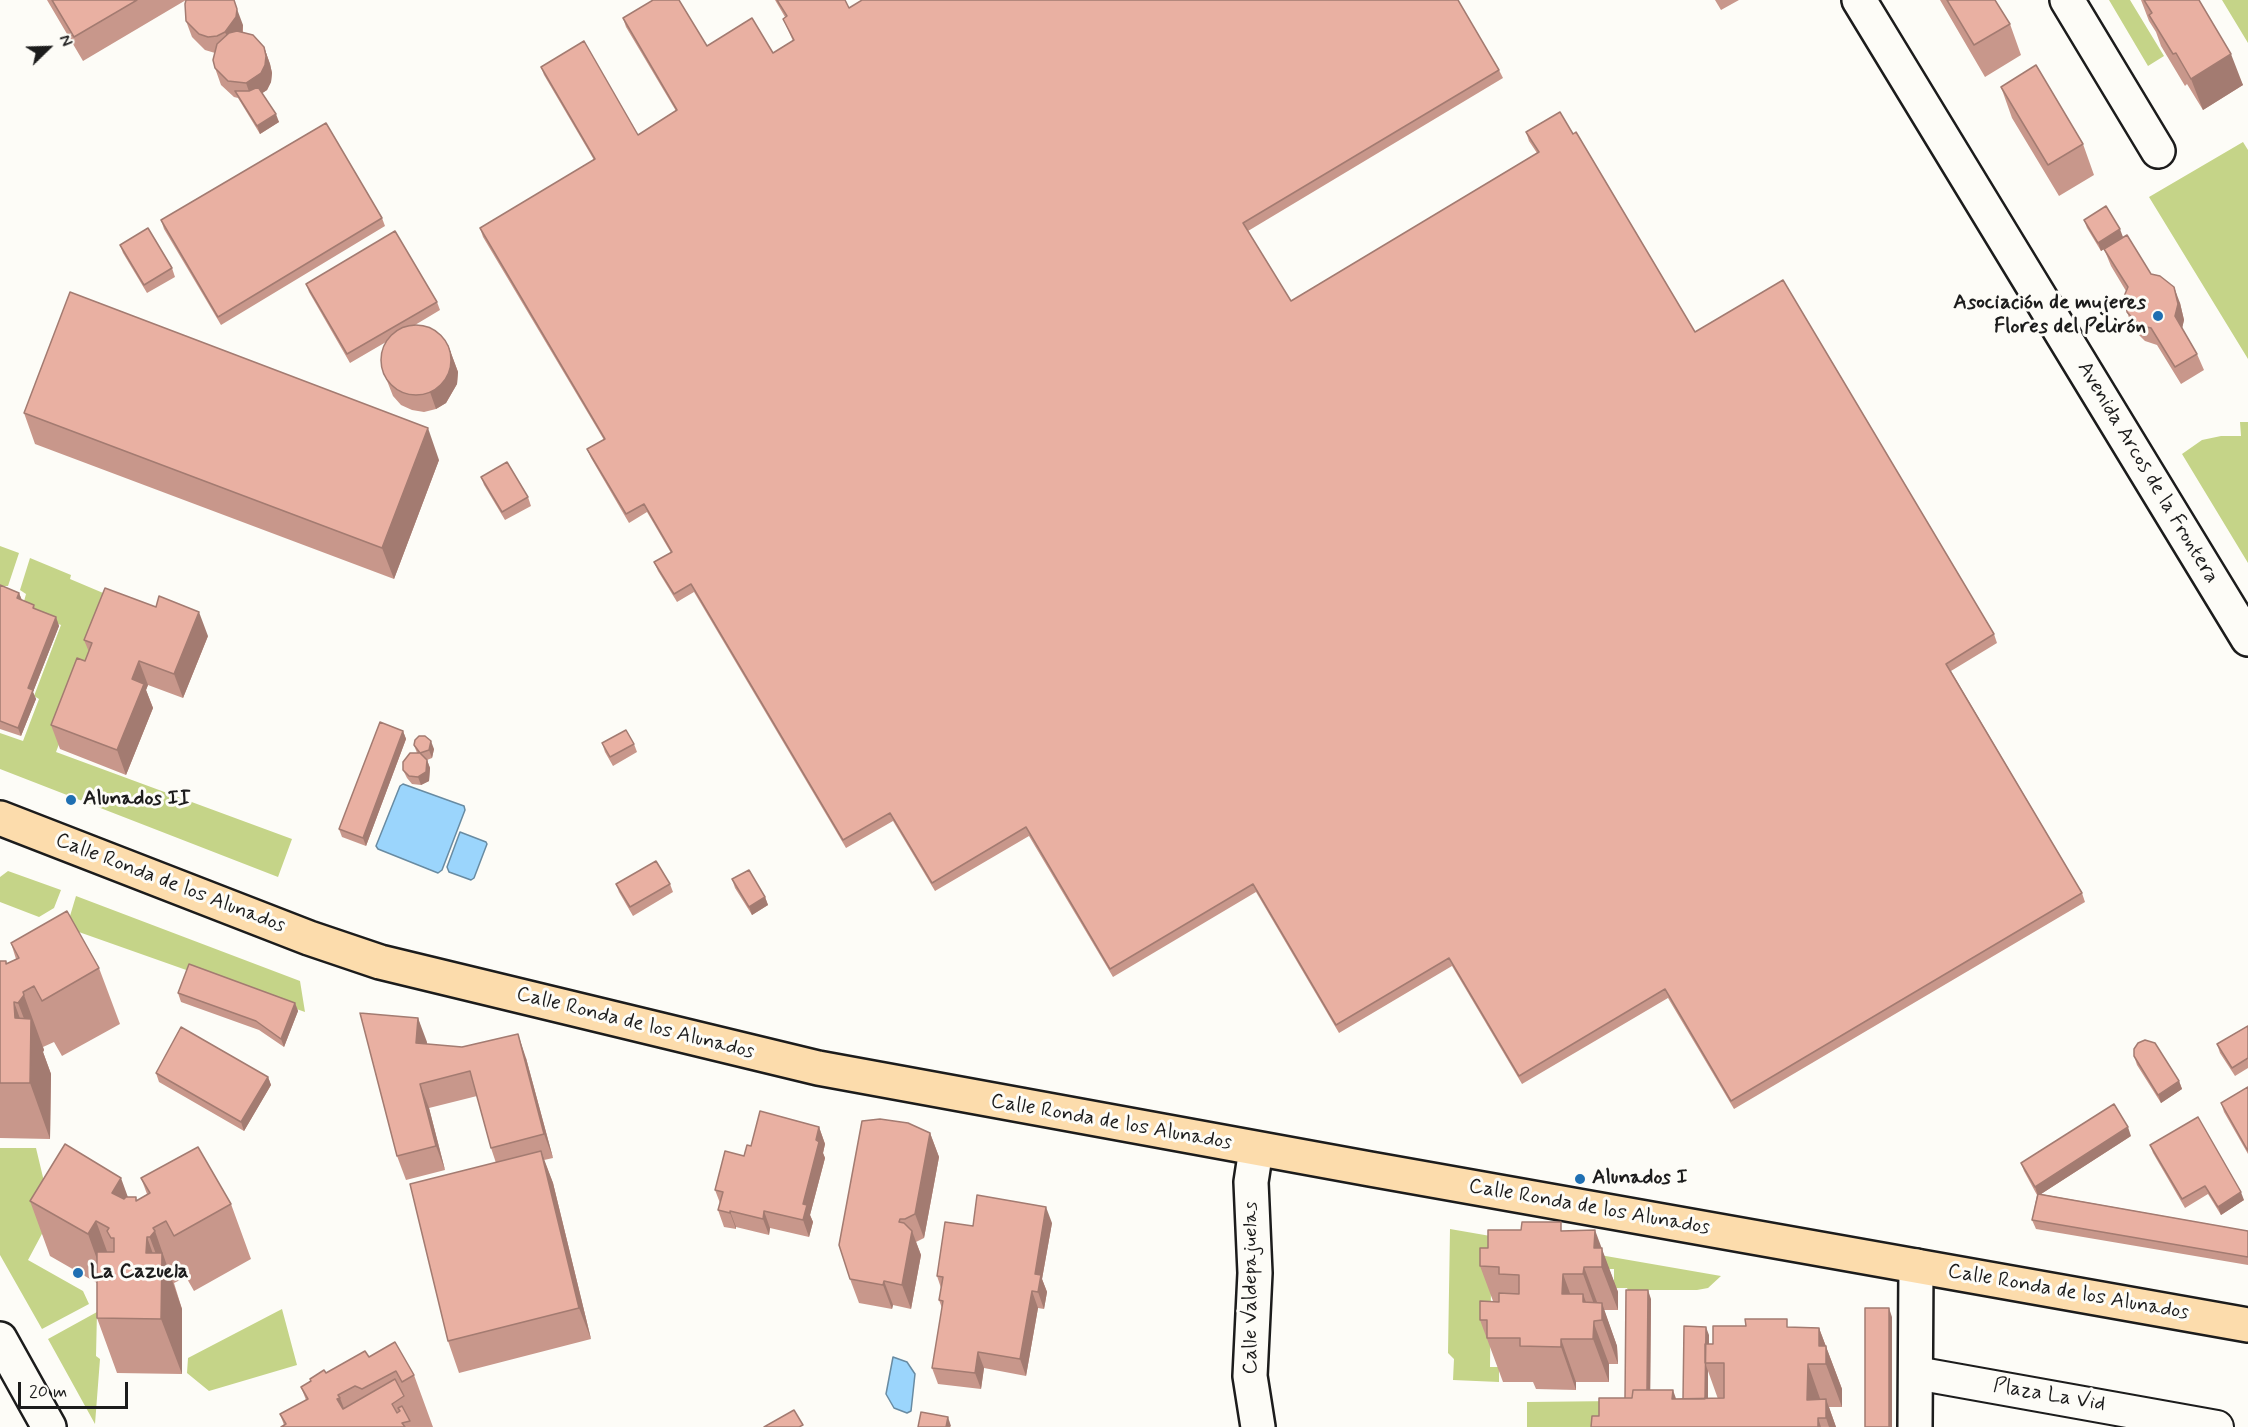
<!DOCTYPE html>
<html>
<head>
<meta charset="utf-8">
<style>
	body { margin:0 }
	#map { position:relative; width:2248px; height:1427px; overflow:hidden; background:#fdfcf7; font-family:Mynerve,sans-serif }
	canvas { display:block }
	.north { position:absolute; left:18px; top:18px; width:60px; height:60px; -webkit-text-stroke:4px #fdfcf7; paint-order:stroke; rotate:67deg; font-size:16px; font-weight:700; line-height:24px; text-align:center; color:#1c1c1c }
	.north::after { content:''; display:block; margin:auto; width:21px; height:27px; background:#1c1c1c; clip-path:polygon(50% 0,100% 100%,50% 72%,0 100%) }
	.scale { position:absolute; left:18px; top:1382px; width:110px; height:27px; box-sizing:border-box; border:3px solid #1c1c1c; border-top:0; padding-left:8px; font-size:18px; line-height:21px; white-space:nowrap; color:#1c1c1c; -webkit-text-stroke:4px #fdfcf7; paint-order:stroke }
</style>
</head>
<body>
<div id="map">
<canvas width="2248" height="1427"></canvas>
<div class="north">N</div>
<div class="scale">20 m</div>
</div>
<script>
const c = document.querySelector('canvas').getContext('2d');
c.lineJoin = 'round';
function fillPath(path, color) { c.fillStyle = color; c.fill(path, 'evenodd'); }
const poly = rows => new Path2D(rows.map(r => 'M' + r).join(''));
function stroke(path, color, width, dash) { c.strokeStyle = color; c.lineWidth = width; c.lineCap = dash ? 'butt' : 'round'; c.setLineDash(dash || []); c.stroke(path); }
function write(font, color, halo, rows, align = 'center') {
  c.font = font + ' Mynerve,sans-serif'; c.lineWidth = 6; c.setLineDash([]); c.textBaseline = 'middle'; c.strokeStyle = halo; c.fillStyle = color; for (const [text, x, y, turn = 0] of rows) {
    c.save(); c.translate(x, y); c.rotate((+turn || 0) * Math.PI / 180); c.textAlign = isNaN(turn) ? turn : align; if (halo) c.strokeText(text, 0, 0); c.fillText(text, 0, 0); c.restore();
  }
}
fillPath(poly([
	[2109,0,2130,0,2164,56,2148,66],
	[2222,0,2248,0,2248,43],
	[2243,142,2248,150,2248,359,2149,197],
	[2240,422,2248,422,2248,563,2182,454,2202,440,2221,436,2241,436],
	[0,546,19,553,8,586,2,586,0,588],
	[30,558,71,575,70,579,115,598,56,752,292,839,278,877,0,769,0,733,23,741,39,699,34,696,61,625,39,616,23,605,26,594,20,590],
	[8,871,61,890,54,908,39,917,0,902,0,877],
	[76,896,300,981,305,1012,76,931,70,916],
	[0,1148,36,1148,52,1215,28,1260,83,1291,89,1304,42,1329,0,1255],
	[1450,1229,1721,1276,1708,1288,1697,1290,1628,1290,1627,1288,1614,1288,1614,1269,1582,1269,1491,1287,1490,1367,1499,1367,1499,1382,1453,1380,1454,1359,1448,1353],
	[282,1309,297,1365,209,1391,187,1373,188,1358],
	[97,1312,96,1356,100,1359,95,1424,48,1339],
	[1617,1401,1611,1427,1527,1427,1527,1402]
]), '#c5d488');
const water = poly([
	[403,784,464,806,465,810,442,870,438,873,378,849,376,846,400,786,403,784],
	[460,832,486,842,487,844,474,878,471,880,449,872,447,867,460,832],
	[893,1357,907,1362,915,1374,911,1411,907,1413,894,1408,886,1394,893,1357]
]);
fillPath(water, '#9bd5fc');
stroke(water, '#688ba2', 1.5);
const pedestrian = poly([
	[1916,1373,2217,1427]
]);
const minor = poly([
	[2067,0,2158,151],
	[1256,1149,1251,1182,1255,1273,1250,1376,1258,1427],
	[1915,1427,1916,1266]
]);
const tertiary = poly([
	[0,1339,49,1427]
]);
const secondary = poly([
	[1859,0,2248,639]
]);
const primary = poly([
	[0,818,309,938,380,962,818,1068,1370,1169,2248,1325]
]);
stroke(pedestrian, '#1c1c1c', 36);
stroke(minor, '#1c1c1c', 38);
stroke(tertiary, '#1c1c1c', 38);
stroke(secondary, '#1c1c1c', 38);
stroke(primary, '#1c1c1c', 38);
stroke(pedestrian, '#fdfcf7', 32);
stroke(minor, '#fdfcf7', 33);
stroke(tertiary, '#fdfcf7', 33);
stroke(secondary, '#fdfcf7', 33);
stroke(primary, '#fcdcac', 33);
fillPath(poly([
	[47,0,186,0,83,61],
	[775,0,845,0,849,8,1499,70,1503,78,1248,231,1291,301,1537,153,1529,141,1526,132,1695,332,1994,634,1997,643,1951,671,2082,893,2085,902,1734,1109,1668,998,1522,1084,1452,966,1339,1033,1256,892,1113,977,1029,836,935,891,893,821,846,848,694,592,677,602,658,571,654,562,671,553,647,512,629,523,591,458,587,449,604,440,483,237,480,228,594,160,544,75,541,67,638,135,676,111,626,27,623,18,707,46,773,53,793,41,783,19,785,17],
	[1715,0,1739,0,1721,10],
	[1940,0,1995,0,2010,24,2021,55,1985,77],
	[2141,0,2199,0,2243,85,2203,110,2187,84,2185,86,2161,46,2156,32,2149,21],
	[186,21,243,25,243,32,264,47,270,64,272,73,271,82,267,90,262,93,279,122,260,134,238,98,234,97,221,85,215,68,215,53,205,50,192,37],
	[2001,87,2083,144,2094,175,2059,196,2012,118],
	[382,218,385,226,221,325,164,229,161,220],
	[2084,220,2123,237,2101,251,2087,228],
	[120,245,172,268,175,277,147,293,123,253],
	[2104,249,2151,274,2180,303,2184,320,2182,328,2197,354,2204,370,2181,384,2157,345,2145,341,2133,329,2127,312,2126,291,2111,266],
	[306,284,437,302,440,310,415,325,448,345,458,372,457,384,446,403,436,409,424,412,412,410,401,405,393,396,382,368,386,342,350,363,309,292],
	[24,413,439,460,394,579,35,444],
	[481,477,528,497,531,506,505,520,484,485],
	[0,585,19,593,22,600,34,605,35,609,56,617,59,626,33,692,36,699,21,736,0,729],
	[208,636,183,698,148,685,146,690,153,708,126,775,60,749,51,725,85,661,89,652,84,640],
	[403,731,406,739,366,846,342,837,339,829],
	[602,743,634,744,637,752,613,766,605,752],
	[414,745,434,749,432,758,427,760,430,768,429,781,421,785,412,784,407,778,403,770,417,753],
	[732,879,765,897,768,905,752,915,735,888],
	[616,884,670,884,673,892,633,916,619,892],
	[11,943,99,968,120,1024,62,1056,54,1042,43,1047,44,1050,43,1052,51,1074,50,1139,0,1138,0,961,7,964,16,959],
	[178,993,295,1003,298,1011,284,1047,259,1030,181,1002],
	[418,1018,426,1044,526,1058,553,1158,544,1160,553,1183,591,1339,459,1373,448,1341,496,1163,491,1148,477,1096,429,1108,445,1170,406,1180,397,1156],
	[2248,1026,2248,1068,2235,1076,2220,1053,2217,1044],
	[2134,1056,2179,1081,2182,1089,2161,1103,2137,1065],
	[156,1073,268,1077,271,1085,244,1131,159,1082],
	[2248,1087,2248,1154,2224,1112,2221,1103],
	[819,1127,825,1144,823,1153,825,1158,810,1215,813,1222,809,1237,770,1228,769,1235,736,1227,736,1229,724,1227,718,1210,720,1203,715,1190,744,1156,751,1146],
	[930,1133,939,1157,924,1238,916,1242,921,1255,911,1309,893,1305,892,1309,859,1303,850,1279],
	[2131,1136,2041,1194,2248,1231,2248,1265,2036,1229,2032,1220,2037,1195,2024,1171,2021,1163],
	[2150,1145,2244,1200,2221,1215,2208,1194,2185,1208,2153,1153],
	[141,1178,231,1204,251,1259,194,1291,186,1277,174,1283,182,1309,182,1374,117,1373,97,1318,97,1283,50,1256,30,1201,128,1197,137,1201,147,1194],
	[1052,1223,1042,1279,1047,1292,1044,1309,1038,1308,1026,1376,984,1368,981,1389,938,1384,932,1368,942,1308,939,1300,941,1288,937,1276,973,1226],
	[1564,1231,1601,1248,1618,1292,1618,1310,1604,1310,1617,1346,1618,1364,1609,1364,1609,1382,1576,1382,1576,1390,1536,1389,1533,1382,1503,1382,1480,1320,1493,1301,1480,1266],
	[1651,1299,1650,1390,1676,1399,1683,1399,1709,1335,1709,1344,1713,1344,1790,1327,1819,1328,1842,1389,1842,1407,1829,1407,1836,1427,1591,1427,1599,1416,1625,1398],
	[1708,1371,1718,1399,1708,1399],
	[369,1357,414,1375,433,1427,281,1427,284,1425,280,1414,306,1400,301,1387,311,1381,310,1379]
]), '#c8978b');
fillPath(poly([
	[237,9,243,25,242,34,232,49,225,32],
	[264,47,270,64,272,73,271,82,267,90,252,100,246,83],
	[2231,54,2243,85,2203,110,2191,79],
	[276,114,279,122,260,134,257,126],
	[2120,229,2123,237,2101,251,2098,243],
	[2174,287,2180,303,2184,320,2181,333,2175,316],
	[448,345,458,372,457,384,446,403,436,409,430,392],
	[428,428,439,460,394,579,382,548],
	[19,593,22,601,17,598],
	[199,612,208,636,183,698,174,674],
	[56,617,59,626,33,692,36,699,21,736,18,728,28,688],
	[139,661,148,685,146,690,153,708,126,775,117,750,132,679],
	[403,731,406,739,366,846,363,838],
	[431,741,434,749,432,758,429,750],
	[427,760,430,768,429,781,421,785,418,777],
	[765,897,768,905,752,915,749,907],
	[24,995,44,1050,43,1052,51,1074,50,1139,30,1083,15,1018,14,1002,30,1046,31,1037,18,1003],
	[295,1003,298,1011,284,1047,281,1039],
	[418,1018,427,1042,425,1068,416,1043],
	[518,1034,526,1058,553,1158,544,1134],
	[268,1077,271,1085,244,1131,241,1122],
	[2179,1081,2182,1089,2161,1103,2158,1095],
	[420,1084,429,1108,445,1170,436,1146],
	[819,1127,825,1144,823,1153,825,1158,810,1215,813,1222,809,1237,803,1220,803,1204],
	[2128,1127,2131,1136,2038,1196,2035,1187],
	[930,1133,939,1157,924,1238,915,1214],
	[541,1151,553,1183,591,1339,579,1308],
	[121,1178,141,1233,112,1193],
	[2241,1192,2244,1200,2221,1215,2218,1207],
	[136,1201,150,1237,155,1231,182,1309,182,1374,161,1319,146,1253,147,1237,162,1279,162,1270],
	[1046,1207,1052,1223,1042,1279,1047,1292,1044,1309,1038,1292,1035,1274],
	[730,1211,736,1227,736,1229,730,1213],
	[764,1211,770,1228,769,1235,763,1219],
	[96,1221,116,1276,108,1290,88,1234],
	[1595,1230,1618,1292,1618,1310,1594,1248],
	[912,1231,921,1255,911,1309,902,1285],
	[1584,1267,1600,1310,1599,1318,1583,1274],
	[1563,1274,1579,1318,1562,1294],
	[884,1281,893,1305,892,1309,883,1285],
	[1648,1290,1651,1299,1650,1423,1647,1415],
	[1032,1291,1038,1308,1026,1376,1020,1359],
	[1583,1294,1609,1364,1609,1382,1593,1339,1583,1302],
	[1602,1303,1617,1346,1618,1364,1602,1320],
	[1889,1308,1892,1317,1892,1427,1889,1427],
	[1706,1327,1709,1335,1709,1363,1705,1363],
	[1819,1328,1842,1389,1842,1407,1819,1346],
	[1561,1339,1576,1382,1576,1390,1561,1347],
	[978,1352,984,1368,981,1389,975,1373],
	[1705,1363,1708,1371,1708,1423,1705,1415],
	[1808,1364,1823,1407,1818,1418,1821,1427,1817,1427,1807,1400],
	[1673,1390,1686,1427,1672,1399],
	[340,1398,351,1427,337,1399],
	[1826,1399,1836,1427,1829,1427,1826,1418],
	[948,1417,951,1426,950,1427,946,1427]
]), '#a37b71');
const building = poly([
	[52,0,137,0,74,37,52,0],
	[186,0,234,0,237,9,236,17,225,32,217,36,208,37,199,34,186,21,185,4,186,0],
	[653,0,679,0,707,46,752,18,773,53,794,40,783,19,787,16,777,0,845,0,849,8,862,0,1458,0,1499,70,1243,223,1291,301,1539,152,1526,132,1560,112,1573,134,1576,132,1695,332,1783,280,1994,634,1946,664,2082,893,1731,1101,1665,989,1519,1076,1449,958,1336,1025,1253,884,1110,969,1026,827,932,883,890,813,843,840,691,584,674,594,654,562,672,552,644,504,626,514,587,449,605,439,480,228,595,159,541,67,584,41,638,135,677,110,623,18,653,0],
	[1947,0,1995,0,2010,24,1974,45,1947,0],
	[2144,0,2199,0,2231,54,2191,79,2176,53,2173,54,2149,15,2152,13,2144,0],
	[237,31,253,35,264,47,266,56,265,65,261,73,246,83,228,81,215,68,213,60,217,44,229,33,237,31],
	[2036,65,2083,144,2048,165,2001,87,2036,65],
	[258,87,276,114,257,126,235,91,249,91,258,87],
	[326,123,382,218,218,317,161,220,326,123],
	[2106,206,2120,229,2098,243,2084,220,2106,206],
	[148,228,172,268,144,285,120,245,148,228],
	[395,231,437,302,347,354,306,284,395,231],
	[2127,235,2151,274,2160,276,2174,287,2178,304,2175,316,2197,354,2175,367,2151,328,2139,325,2127,312,2125,294,2128,287,2104,249,2127,235],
	[70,292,428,428,382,548,24,413,70,292],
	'381 360a35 35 0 1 1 70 0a35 35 0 1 1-70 0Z',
	[507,462,528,497,502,512,481,477,507,462],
	[0,585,19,593,17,598,34,605,33,608,56,617,28,688,33,690,18,728,0,721,0,585],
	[105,588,156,607,159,596,199,612,174,674,139,661,132,679,144,684,117,750,51,725,77,658,85,661,92,643,84,640,105,588],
	[380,722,403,731,363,838,339,829,380,722],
	[626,730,634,744,610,757,602,743,626,730],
	[419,736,425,736,431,741,429,750,420,753,427,760,426,772,418,777,409,776,403,770,403,762,410,753,420,753,414,745,415,740,419,736],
	[656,861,670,884,630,907,616,884,656,861],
	[749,870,765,897,749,907,732,879,749,870],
	[67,911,99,968,42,1001,34,986,23,992,24,995,18,1003,14,1002,15,1018,31,1019,30,1083,0,1083,0,961,6,961,6,964,19,958,11,943,67,911],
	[189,964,295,1003,281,1039,256,1021,178,993,189,964],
	[360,1013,418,1018,416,1043,462,1047,518,1034,544,1134,491,1148,470,1071,420,1084,436,1146,397,1156,360,1013],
	[2248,1026,2248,1058,2232,1068,2217,1044,2248,1026],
	[181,1027,268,1077,241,1122,156,1073,181,1027],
	[2145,1040,2155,1043,2179,1081,2158,1095,2134,1056,2134,1049,2138,1043,2145,1040],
	[2248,1087,2248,1151,2221,1103,2248,1087],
	[2114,1104,2128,1127,2035,1187,2021,1163,2114,1104],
	[760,1111,819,1127,816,1140,819,1142,803,1204,807,1205,803,1220,764,1211,763,1219,730,1211,730,1213,718,1210,723,1192,715,1190,725,1151,744,1156,747,1145,751,1146,760,1111],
	[2198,1117,2241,1192,2218,1207,2205,1186,2182,1199,2150,1145,2198,1117],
	[880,1119,908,1123,930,1133,915,1214,905,1219,900,1219,899,1222,904,1223,912,1231,902,1285,884,1281,883,1285,850,1279,839,1245,862,1121,880,1119],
	[65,1144,121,1178,112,1193,124,1199,126,1197,136,1197,136,1201,150,1193,141,1178,198,1147,231,1204,174,1236,166,1221,153,1228,155,1231,150,1237,147,1237,146,1253,162,1253,161,1319,97,1318,97,1252,114,1252,114,1238,111,1238,107,1231,109,1228,96,1221,88,1234,30,1201,65,1144],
	[541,1151,579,1308,448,1341,410,1184,541,1151],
	[2038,1194,2248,1231,2248,1257,2032,1220,2038,1194],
	[977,1195,1046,1207,1035,1274,1041,1275,1038,1292,1032,1291,1020,1359,978,1352,975,1373,932,1368,943,1301,939,1300,943,1277,937,1276,945,1222,973,1226,977,1195],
	[1522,1222,1561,1222,1561,1231,1595,1230,1594,1248,1602,1248,1602,1267,1584,1267,1583,1274,1563,1274,1562,1294,1583,1294,1583,1302,1602,1303,1602,1320,1594,1321,1593,1339,1561,1339,1561,1347,1520,1346,1520,1338,1487,1338,1487,1320,1480,1320,1480,1301,1499,1302,1499,1293,1519,1294,1519,1275,1499,1274,1499,1267,1480,1266,1480,1248,1488,1248,1488,1230,1521,1230,1522,1222],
	[1626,1290,1648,1290,1647,1390,1633,1390,1632,1398,1625,1398,1626,1290],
	[1865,1308,1889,1308,1889,1427,1865,1427,1865,1308],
	[1745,1319,1787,1319,1787,1327,1819,1328,1819,1346,1826,1346,1826,1364,1808,1364,1807,1400,1826,1399,1826,1418,1818,1418,1818,1427,1591,1427,1592,1416,1599,1416,1599,1398,1632,1398,1633,1390,1673,1390,1672,1399,1724,1398,1724,1363,1705,1363,1705,1344,1713,1344,1713,1326,1746,1326,1745,1319],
	[1684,1326,1706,1327,1705,1399,1683,1399,1684,1326],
	[395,1342,414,1375,402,1382,396,1371,362,1389,355,1386,338,1395,340,1398,337,1399,343,1409,395,1379,404,1396,392,1404,397,1413,400,1411,398,1408,402,1406,410,1421,402,1423,405,1427,281,1427,286,1424,280,1414,308,1399,301,1387,311,1381,310,1379,324,1370,326,1373,365,1351,369,1357,395,1342],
	[794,1410,803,1425,799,1427,764,1427,794,1410],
	[921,1412,948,1417,946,1427,918,1427,921,1412]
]);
fillPath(building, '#e9b0a2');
stroke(building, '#a37b71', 1.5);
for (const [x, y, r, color] of [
	[2158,316,6,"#1f6fb2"],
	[71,800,6,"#1f6fb2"],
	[1580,1179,6,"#1f6fb2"],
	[78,1273,6,"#1f6fb2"]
]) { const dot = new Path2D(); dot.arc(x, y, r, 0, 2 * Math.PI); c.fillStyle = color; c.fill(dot); stroke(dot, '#fdfcf7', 2); }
write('bold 21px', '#1c1c1c', '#fdfcf7', [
	["Asociación de mujeres",2146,304,"right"],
	["Flores del Pelirón",2146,328,"right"],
	["Alunados II",83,800],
	["Alunados I",1592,1179],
	["La Cazuela",90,1273]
], 'left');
write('21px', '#1c1c1c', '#fdfcf7', [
	["Avenida Arcos de la Frontera",2147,473,59],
	["Calle Ronda de los Alunados",170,884,21],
	["Calle Ronda de los Alunados",635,1024,14],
	["Calle Ronda de los Alunados",1111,1123,10],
	["Calle Ronda de los Alunados",1589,1208,10],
	["Calle Valdepajuelas",1252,1288,-90],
	["Calle Ronda de los Alunados",2068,1293,10],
	["Plaza La Vid",2049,1396,10]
]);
</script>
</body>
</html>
